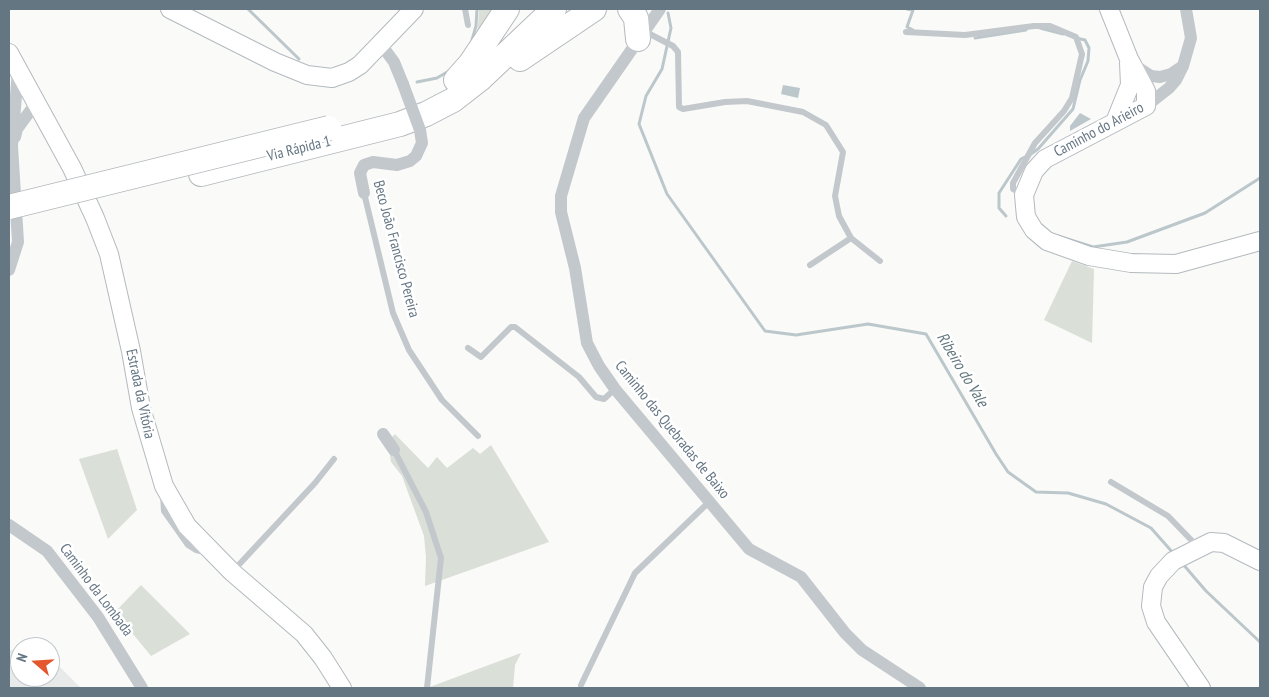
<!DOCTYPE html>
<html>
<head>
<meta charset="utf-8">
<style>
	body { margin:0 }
	#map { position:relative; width:1269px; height:697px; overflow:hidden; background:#fafaf8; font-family:"PT Sans Narrow",sans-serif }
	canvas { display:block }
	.frame { position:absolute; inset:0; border:10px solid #657683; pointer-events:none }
	.north { position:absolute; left:10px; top:637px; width:50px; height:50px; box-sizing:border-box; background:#fff; border:1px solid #c1c8cd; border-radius:50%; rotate:289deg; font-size:14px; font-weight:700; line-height:20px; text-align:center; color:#657683 }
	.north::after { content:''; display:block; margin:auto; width:18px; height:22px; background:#e4572e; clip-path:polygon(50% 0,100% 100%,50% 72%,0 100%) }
</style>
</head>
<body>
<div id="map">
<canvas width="1269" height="697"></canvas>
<div class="frame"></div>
<div class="north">N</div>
</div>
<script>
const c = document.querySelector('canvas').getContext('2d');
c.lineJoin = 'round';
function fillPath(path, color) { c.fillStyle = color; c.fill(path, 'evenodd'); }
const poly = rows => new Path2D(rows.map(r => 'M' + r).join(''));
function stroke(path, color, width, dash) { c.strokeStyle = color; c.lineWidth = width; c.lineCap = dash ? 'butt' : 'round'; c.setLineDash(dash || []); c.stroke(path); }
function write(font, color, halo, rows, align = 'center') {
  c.font = font + ' "PT Sans Narrow",sans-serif'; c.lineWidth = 5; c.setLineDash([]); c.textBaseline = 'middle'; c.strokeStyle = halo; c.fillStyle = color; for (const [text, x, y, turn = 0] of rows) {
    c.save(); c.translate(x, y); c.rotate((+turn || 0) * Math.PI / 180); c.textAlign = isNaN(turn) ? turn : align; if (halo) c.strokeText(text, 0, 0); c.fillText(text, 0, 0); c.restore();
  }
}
fillPath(poly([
	[20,647,20,677,50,677,50,657,81,688,9,688,9,651]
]), '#e8e9e9');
fillPath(poly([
	[479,9,498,9,471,49,478,27],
	[1072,261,1094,269,1092,343,1044,320],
	[395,434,428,468,437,457,447,468,473,448,480,454,491,445,549,542,425,586,426,557,424,536,402,476,391,462,388,441],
	[117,449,137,510,108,539,79,459],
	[141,585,190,634,151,656,115,612],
	[521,653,515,665,513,688,427,688]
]), '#dadfd7');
fillPath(poly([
	[783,85,800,88,798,98,781,94],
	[1080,113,1091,119,1070,131,1070,126]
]), '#bbc7cb');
stroke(poly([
	[248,9,299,59],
	[907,9,913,10,907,27,913,30],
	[668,13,671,28,662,69,646,96,639,124,667,194,765,331,796,335,868,324,926,334,996,454,1008,472,1036,492,1068,493,1106,504,1151,528,1174,554],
	[1040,28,1063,34],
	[975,38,1026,30],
	[472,40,476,26,477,9],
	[417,82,437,78,449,71],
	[1031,154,1038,149,1073,109,1080,80,1088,61,1089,48,1085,40,1076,38],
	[1006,216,999,208,999,193,1021,159,1025,157],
	[1058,236,1093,247,1127,242,1205,213,1260,178],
	[1182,563,1206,591,1260,642]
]), '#bbc7cb', 3);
const secondary = poly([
	[170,9,275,62,307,75,332,78,349,72,360,65,414,9],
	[1109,9,1129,59,1146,91,1146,106],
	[9,53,72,168,95,218,109,254,131,351,141,408,164,486,187,526,232,572,304,634,323,658,342,688],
	[1146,106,1045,159,1034,171,1024,195,1026,217,1034,230,1047,241,1089,256,1131,263,1176,264,1260,241],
	[1115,122,1130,85,1129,63],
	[1201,688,1156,622,1151,606,1153,587,1159,576,1173,561,1211,542,1224,543,1260,561]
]);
const highway = poly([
	[630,9,636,18,638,39],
	[520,59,594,9],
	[456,80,471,63,507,9],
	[201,174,400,124,426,114,453,100,480,79,554,9]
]);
stroke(secondary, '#b3babf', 20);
stroke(highway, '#b4b9bd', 26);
stroke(poly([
	[465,9,468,25],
	[644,31,673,46,678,52,679,107,683,109,725,102,747,101,803,112,826,125,843,152,835,196,839,216,851,238,880,261],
	[906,32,965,35,1034,26,1050,26,1076,37,1082,54,1072,98,1064,111,1035,143,1013,183,1013,189,1023,195],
	[364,193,393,313,409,350,442,400,478,436],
	[810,265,851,238],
	[468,348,481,357,511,327,515,327,579,377,596,397,604,399,615,389],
	[394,450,426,512,441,558,427,688],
	[1111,482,1168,516,1197,546],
	[163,495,164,511,188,545,196,550,205,552],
	[233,571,315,483,334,459],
	[581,685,635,573,710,501]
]), '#c3c8cc', 6);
stroke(poly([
	[660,9,584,118,561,196,561,212,575,268,587,343,599,366,615,389,749,549,801,577,845,633,862,650,920,688],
	[380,43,394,62,403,84],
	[1134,65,1151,76,1160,77,1171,74,1183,66],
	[1146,106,1169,88,1176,80,1183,66,1191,38,1186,9],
	[15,137,17,129,36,103],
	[364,193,360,173,364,165,373,162,397,165,410,161,416,156,422,143,420,130],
	[9,270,18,242,12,146,18,70],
	[383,434,394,450],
	[9,525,47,551,98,617,142,688]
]), '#c3c8cc', 12);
stroke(secondary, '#fff', 18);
stroke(highway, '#fff', 24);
const highwayBridge = poly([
	[9,207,329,128]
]);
stroke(highwayBridge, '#b4b9bd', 26, []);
stroke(poly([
	[403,84,420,130]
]), '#c3c8cc', 12);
stroke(highwayBridge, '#fff', 24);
write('15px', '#657683', '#fff', [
	["Caminho do Arieiro",1099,130,-28],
	["Via Rápida 1",299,149,-14],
	["Beco João Francisco Pereira",396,249,75],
	["Estrada da Vitória",140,394,78],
	["Caminho das Quebradas de Baixo",672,430,51],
	["Caminho da Lombada",96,590,53]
]);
write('italic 16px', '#60757c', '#fff', [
	["Ribeiro do Vale",962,370,59]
]);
</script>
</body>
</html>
